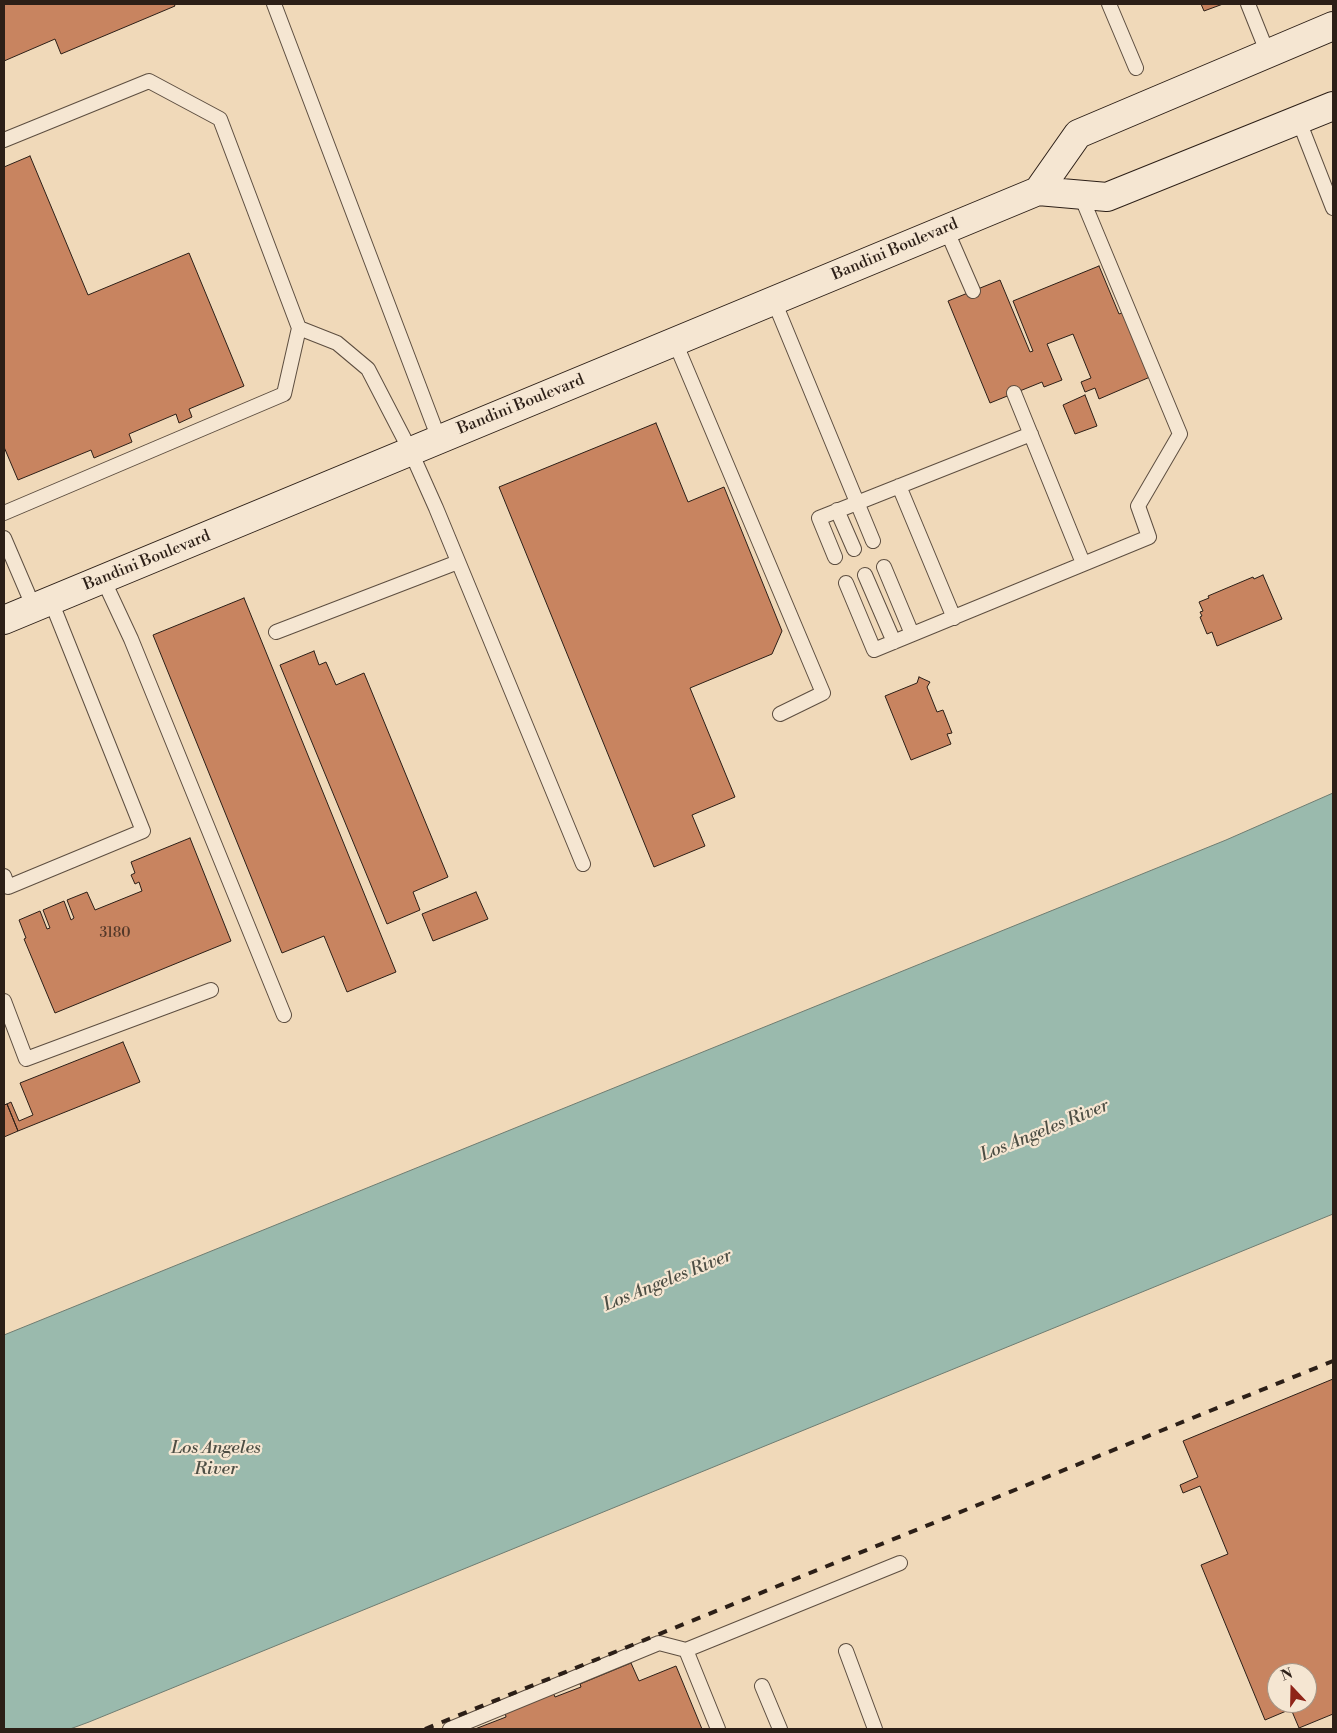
<!DOCTYPE html>
<html>
<head>
<meta charset="utf-8">
<style>
	body { margin:0 }
	#map { position:relative; width:1337px; height:1733px; overflow:hidden; background:#f0d9b9; font-family:"Libre Bodoni",serif }
	canvas { display:block }
	.frame { position:absolute; inset:0; border:5px solid #2c1f17; pointer-events:none }
	.north { position:absolute; left:1267px; top:1663px; width:50px; height:50px; box-sizing:border-box; background:#f5e6d2; border:1px solid #a59687; border-radius:50%; rotate:339deg; font-size:14px; font-weight:700; line-height:20px; text-align:center; color:#2c1f17 }
	.north::after { content:''; display:block; margin:auto; width:18px; height:22px; background:#8f2418; clip-path:polygon(50% 0,100% 100%,50% 72%,0 100%) }
</style>
</head>
<body>
<div id="map">
<canvas width="1337" height="1733"></canvas>
<div class="frame"></div>
<div class="north">N</div>
</div>
<script>
const c = document.querySelector('canvas').getContext('2d');
c.lineJoin = 'round';
function fillPath(path, color) { c.fillStyle = color; c.fill(path, 'evenodd'); }
const poly = rows => new Path2D(rows.map(r => 'M' + r).join(''));
function stroke(path, color, width, dash) { c.strokeStyle = color; c.lineWidth = width; c.lineCap = dash ? 'butt' : 'round'; c.setLineDash(dash || []); c.stroke(path); }
function write(font, color, halo, rows, align = 'center') {
  c.font = font + ' "Libre Bodoni",serif'; c.lineWidth = 4.5; c.setLineDash([]); c.textBaseline = 'middle'; c.strokeStyle = halo; c.fillStyle = color; for (const [text, x, y, turn = 0] of rows) {
    c.save(); c.translate(x, y); c.rotate((+turn || 0) * Math.PI / 180); c.textAlign = isNaN(turn) ? turn : align; if (halo) c.strokeText(text, 0, 0); c.fillText(text, 0, 0); c.restore();
  }
}
const water = poly([
	[1333,793,1333,1214,89,1722,70,1729,4,1729,4,1335,1226,840,1333,793]
]);
fillPath(water, '#9abaad');
stroke(water, '#6e7c71', 1);
const building = poly([
	[4,4,174,4,175,6,61,54,55,39,4,61,4,4],
	[1201,4,1223,4,1204,11,1201,4],
	[30,156,88,295,189,253,244,386,189,409,192,417,179,423,176,414,129,434,132,442,94,458,91,450,18,480,4,447,4,167,30,156],
	[1099,266,1119,314,1124,312,1150,377,1099,399,1095,388,1085,392,1081,382,1091,378,1073,334,1047,344,1062,380,1044,387,1042,382,990,403,948,301,1000,280,1030,352,1033,351,1013,301,1099,266],
	[1085,395,1097,426,1075,434,1063,405,1085,395],
	[656,423,688,502,724,487,782,631,772,654,690,688,735,797,692,815,705,846,654,867,499,487,656,423],
	[1263,575,1282,619,1217,646,1212,632,1207,634,1200,617,1202,616,1200,612,1203,611,1199,602,1209,598,1208,596,1253,577,1254,579,1263,575],
	[244,598,396,972,347,992,324,936,282,953,153,635,244,598],
	[314,651,319,665,326,662,336,685,364,673,448,877,413,892,420,910,387,924,280,665,314,651],
	[919,677,930,682,927,687,937,712,943,710,952,733,947,734,951,744,911,760,885,696,917,683,919,677],
	[190,838,231,941,55,1013,24,939,26,938,19,920,40,911,47,929,50,928,43,910,64,901,71,920,74,918,67,900,87,892,95,910,142,891,139,882,135,884,131,875,135,873,131,862,190,838],
	[476,892,488,919,433,941,422,914,476,892],
	[123,1042,140,1082,18,1131,7,1104,11,1102,19,1121,33,1115,20,1083,123,1042],
	[7,1104,18,1131,4,1137,4,1105,7,1104],
	[1333,1379,1333,1714,1299,1728,1291,1709,1265,1720,1201,1565,1228,1554,1200,1486,1183,1493,1180,1485,1198,1477,1183,1441,1333,1379],
	[1277,1673,1307,1673,1307,1703,1277,1703,1277,1673],
	[631,1663,639,1681,676,1666,702,1729,475,1729,506,1717,505,1712,553,1692,555,1697,581,1687,580,1684,631,1663]
]);
fillPath(building, '#c88460');
stroke(building, '#2c1f17', 1);
const lane = poly([
	[274,4,439,439],
	[1109,4,1136,68],
	[1248,4,1268,54],
	[1299,121,1333,208],
	[4,140,149,81,220,119,299,328,284,394,4,513],
	[946,229,973,291],
	[774,301,873,541],
	[299,328,337,343,368,369,411,452,436,508,583,864],
	[675,342,823,693,780,714],
	[1014,393,1083,563],
	[899,486,954,618],
	[837,510,854,549],
	[4,538,34,608],
	[835,557,819,518,1031,434],
	[884,567,912,634],
	[865,575,894,642],
	[103,579,131,639,284,1015],
	[846,583,874,650,1149,537,1138,506,1180,434,1081,196],
	[276,632,458,562],
	[4,876,8,887,143,831,51,601],
	[4,1001,26,1059,211,990],
	[846,1651,875,1729],
	[762,1686,780,1729],
	[450,1729,659,1643,686,1650],
	[718,1729,686,1650,900,1563]
]);
const secondary = poly([
	[1038,191,1078,134,1333,26],
	[4,620,1038,191,1107,197,1333,106]
]);
stroke(lane, '#5d4e40', 16);
stroke(secondary, '#2c1f17', 30);
stroke(lane, '#f5e6d2', 14);
stroke(secondary, '#f5e6d2', 28);
stroke(poly([
	[425,1729,1333,1361]
]), '#2c1f17', 4, [9, 9]);
write('14px', '#533829', null, [
	["3180",115,934]
]);
write('16px', '#2c1f17', '#f5e6d2', [
	["Bandini Boulevard",895,250,-23],
	["Bandini Boulevard",521,405,-22],
	["Bandini Boulevard",147,561,-22]
]);
write('italic 18px', '#4d4e44', '#f5e6d2', [
	["Los Angeles River",1045,1131,-22],
	["Los Angeles River",668,1281,-22],
	["Los Angeles",216,1449],
	["River",216,1470]
]);
</script>
</body>
</html>
